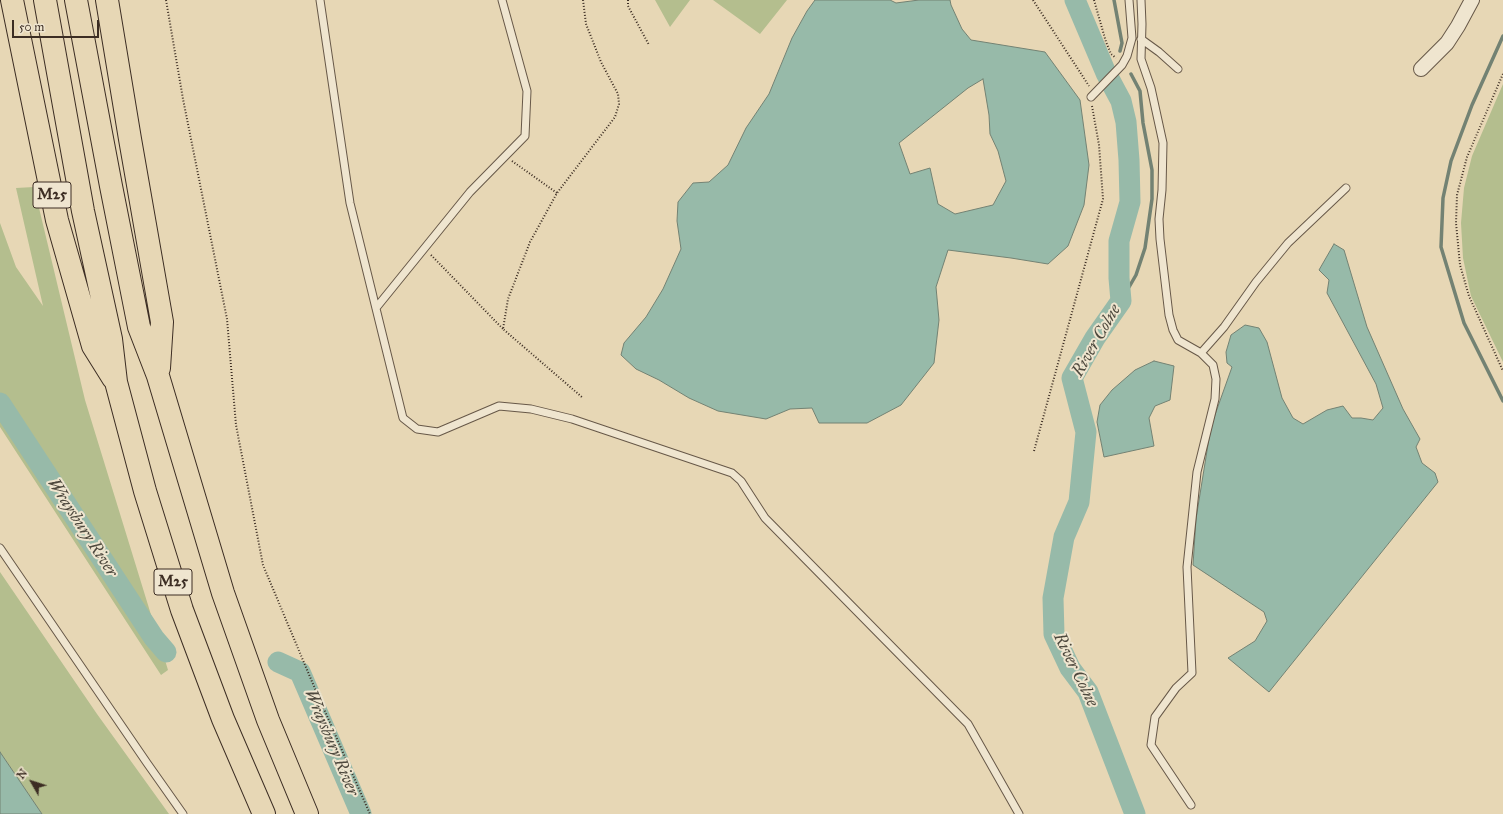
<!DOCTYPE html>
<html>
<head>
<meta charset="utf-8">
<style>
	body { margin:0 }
	#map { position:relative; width:1503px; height:814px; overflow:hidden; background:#e7d7b5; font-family:"IM FELL Great Primer",serif }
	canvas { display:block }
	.north { position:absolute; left:12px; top:762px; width:40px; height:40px; -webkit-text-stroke:3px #efe5cf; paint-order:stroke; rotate:309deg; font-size:11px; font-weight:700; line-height:16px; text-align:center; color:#3c2d23 }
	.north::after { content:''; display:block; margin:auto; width:14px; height:18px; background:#3c2d23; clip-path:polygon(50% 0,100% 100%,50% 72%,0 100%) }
	.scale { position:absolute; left:12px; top:20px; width:87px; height:18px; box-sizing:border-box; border:2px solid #3c2d23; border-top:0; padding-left:5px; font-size:12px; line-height:14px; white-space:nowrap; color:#3c2d23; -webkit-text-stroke:3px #efe5cf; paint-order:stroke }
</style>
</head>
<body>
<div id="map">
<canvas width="1503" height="814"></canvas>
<div class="north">N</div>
<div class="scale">50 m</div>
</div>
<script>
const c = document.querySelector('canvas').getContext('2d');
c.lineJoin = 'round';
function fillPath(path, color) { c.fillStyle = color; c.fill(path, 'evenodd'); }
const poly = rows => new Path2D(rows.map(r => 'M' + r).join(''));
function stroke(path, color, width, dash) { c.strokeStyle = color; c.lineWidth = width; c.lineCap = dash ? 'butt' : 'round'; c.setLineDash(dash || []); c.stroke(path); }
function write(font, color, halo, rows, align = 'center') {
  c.font = font + ' "IM FELL Great Primer",serif'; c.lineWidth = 4; c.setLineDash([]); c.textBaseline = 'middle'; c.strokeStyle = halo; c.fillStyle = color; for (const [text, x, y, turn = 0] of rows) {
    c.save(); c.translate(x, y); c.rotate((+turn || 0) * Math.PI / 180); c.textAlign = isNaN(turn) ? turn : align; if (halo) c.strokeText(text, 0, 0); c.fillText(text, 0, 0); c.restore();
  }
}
fillPath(poly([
	[655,0,690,0,670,27],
	[713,0,787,0,760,34],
	[1503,84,1503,362,1471,296,1463,258,1461,223,1464,188,1472,156],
	[34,187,85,400,168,670,161,675,0,427,0,223,16,267,43,306,16,188],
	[0,572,97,714,169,814,42,814,0,752]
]), '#b4be8e');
const water = poly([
	[815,0,890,0,896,3,919,0,950,0,951,5,962,29,971,40,1045,52,1080,100,1089,165,1084,205,1068,246,1048,264,1011,258,948,250,936,287,939,320,934,363,901,405,867,423,819,423,812,408,790,409,766,419,718,411,689,398,659,380,636,369,621,355,624,343,646,317,663,289,681,249,677,221,678,202,693,183,709,182,728,165,746,128,769,94,792,38,807,11,815,0],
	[983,79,989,115,990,134,998,151,1006,181,993,205,955,214,938,204,930,168,910,174,899,143,968,88,983,79],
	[1334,244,1344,250,1367,327,1403,409,1420,439,1416,447,1422,463,1435,473,1438,482,1269,692,1228,658,1255,641,1267,621,1264,612,1193,565,1196,519,1211,426,1232,367,1227,363,1226,352,1231,335,1245,325,1259,328,1267,342,1282,398,1293,418,1303,424,1327,410,1343,406,1352,418,1361,418,1373,420,1383,408,1376,384,1327,293,1329,280,1319,270,1334,244],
	[1154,361,1174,366,1170,400,1155,406,1149,418,1154,446,1104,457,1097,422,1100,405,1112,390,1135,370,1154,361],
	[0,752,42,814,0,814,0,752]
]);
fillPath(water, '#97baa9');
stroke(water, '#738273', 1);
stroke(poly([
	[1114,0,1122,43,1120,51],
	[1503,36,1472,105,1451,161,1443,198,1441,247,1464,323,1503,401],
	[1121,301,1136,275,1145,248,1152,199,1152,170,1143,123,1140,91,1131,74]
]), '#738273', 3.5);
stroke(poly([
	[1075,0,1106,73,1121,101,1126,122,1129,160,1130,202,1119,241,1119,278,1121,301,1095,338,1072,378,1086,432,1079,502,1064,537,1053,598,1054,634,1070,668,1088,692,1135,814],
	[0,403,154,638,166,652],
	[278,662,300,672,361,814]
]), '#97baa9', 21);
const lane = poly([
	[320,0,350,203,403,418,417,429,438,432,499,406,531,409,572,419,732,473,741,481,765,518,968,724,1019,814],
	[1141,0,1142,24,1141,59,1151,88,1163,143,1162,190,1159,219,1160,239,1169,315,1173,330,1178,340,1201,353,1213,365,1216,379,1215,399,1197,472,1187,567,1192,673,1176,688,1155,717,1151,745,1191,805],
	[1141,39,1159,52,1178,69],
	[1091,97,1122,65,1127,56,1132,38,1129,0],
	[376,308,470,192,525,136,527,91,502,0],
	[1201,353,1224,327,1256,282,1288,243,1346,188],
	[0,548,147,763,183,814]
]);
const street = poly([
	[1421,69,1447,43,1458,26,1472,0]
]);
const highway = poly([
	[12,0,57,220,93,346,113,378],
	[45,0,83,211,111,339,116,382,145,491,182,610,223,719,264,814],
	[76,0,111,186,139,327,158,376,223,593,268,720,307,814],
	[107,0,130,139,162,322,159,368]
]);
stroke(lane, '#675848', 9);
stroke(street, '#675848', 16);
stroke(highway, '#3c2d23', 24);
stroke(poly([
	[166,0,183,99,227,319,236,425,263,565,313,684,370,814],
	[583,0,586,24,601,62,618,94,619,104,615,117,557,193,530,242,508,299,503,329,583,398],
	[628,0,628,6,649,45],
	[1033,0,1089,86],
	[1094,0,1106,42,1111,54,1116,58],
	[1503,74,1467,157,1457,195,1456,223,1460,265,1469,296,1503,371],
	[512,161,557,193],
	[431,255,503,329],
	[1034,451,1103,199,1099,145,1092,106]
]), '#3c2d23', 2, [1, 2]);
stroke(lane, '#efe5cf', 7);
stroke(street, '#efe5cf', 14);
stroke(highway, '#e7d7b5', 22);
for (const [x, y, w] of [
	[52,195,38],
	[173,582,38]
]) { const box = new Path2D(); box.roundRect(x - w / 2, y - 13, w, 26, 3); c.fillStyle = '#efe5cf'; c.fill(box); stroke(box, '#3c2d23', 1); }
write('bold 15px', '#3c2d23', null, [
	["M25",52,195],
	["M25",173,582]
]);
write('italic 17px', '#4e493e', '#efe5cf', [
	["River Colne",1097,341,-60],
	["Wraysbury River",82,528,57],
	["River Colne",1075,670,64],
	["Wraysbury River",331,743,67]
]);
</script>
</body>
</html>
